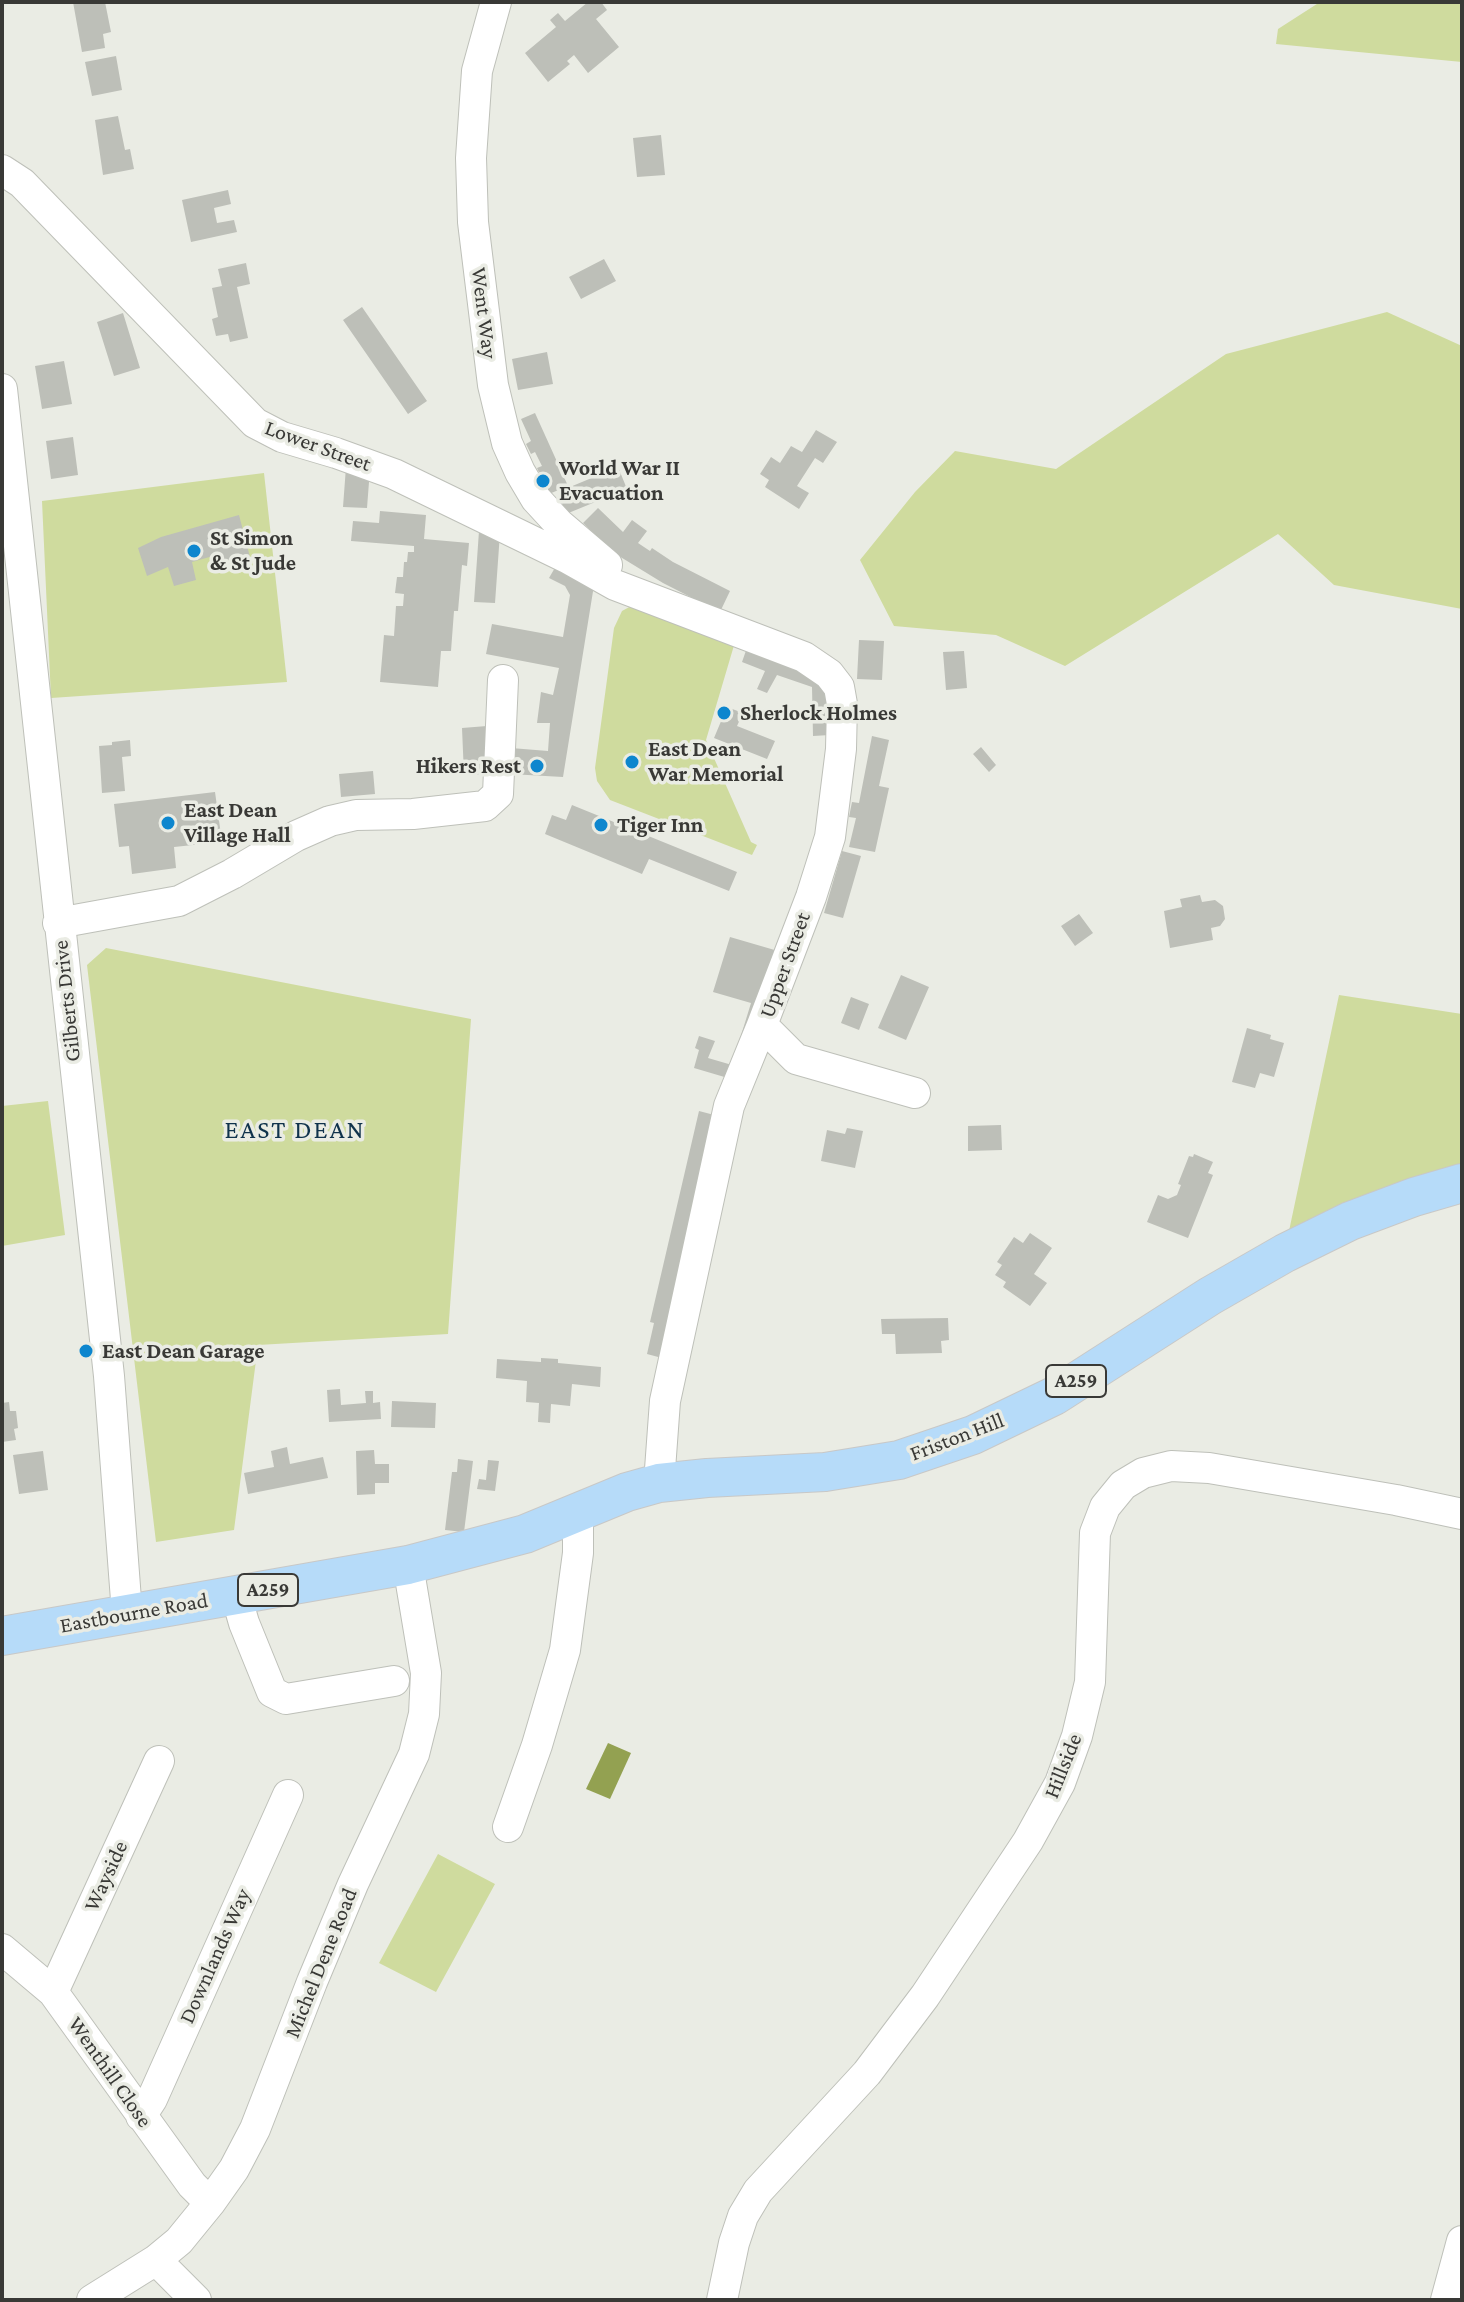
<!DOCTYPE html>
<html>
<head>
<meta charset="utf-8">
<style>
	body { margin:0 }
	#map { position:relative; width:1464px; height:2302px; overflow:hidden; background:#eaece4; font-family:"Crimson Pro",serif }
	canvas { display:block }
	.frame { position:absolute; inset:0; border:4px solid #393936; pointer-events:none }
</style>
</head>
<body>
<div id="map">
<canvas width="1464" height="2302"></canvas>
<div class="frame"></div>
</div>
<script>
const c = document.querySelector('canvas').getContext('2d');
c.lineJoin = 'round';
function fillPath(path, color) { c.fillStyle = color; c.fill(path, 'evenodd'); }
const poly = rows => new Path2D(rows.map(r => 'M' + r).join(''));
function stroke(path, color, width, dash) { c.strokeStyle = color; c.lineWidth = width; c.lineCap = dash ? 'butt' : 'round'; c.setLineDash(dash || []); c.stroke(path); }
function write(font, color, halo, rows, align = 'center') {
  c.font = font + ' "Crimson Pro",serif'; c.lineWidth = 7; c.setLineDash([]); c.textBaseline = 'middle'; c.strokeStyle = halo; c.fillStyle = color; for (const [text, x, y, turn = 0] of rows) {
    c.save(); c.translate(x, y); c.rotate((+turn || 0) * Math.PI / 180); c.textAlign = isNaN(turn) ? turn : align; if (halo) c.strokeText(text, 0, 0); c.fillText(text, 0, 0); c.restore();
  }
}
fillPath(poly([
	[1320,2,1462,2,1462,62,1276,44,1278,29],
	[1387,312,1462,346,1462,609,1334,585,1278,534,1065,666,996,635,894,626,860,560,915,492,955,451,1056,469,1226,354],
	[264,473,287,682,51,698,42,501],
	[633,605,735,642,706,740,751,842,757,845,752,855,610,800,597,781,595,768,614,628,622,611],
	[106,948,471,1019,448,1334,258,1345,234,1530,156,1542,87,965],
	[1339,995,1462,1014,1462,1167,1289,1231],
	[48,1101,65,1235,2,1246,2,1106],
	[438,1854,495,1884,436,1992,379,1963]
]), '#cfdb9e');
fillPath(poly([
	[608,1743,631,1753,610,1799,586,1789]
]), '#93a151');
fillPath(poly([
	[73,2,105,2,111,32,103,34,105,48,82,52],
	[588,2,601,2,607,10,596,19,619,47,588,73,574,55,567,61,570,64,548,82,525,53,556,27,550,20,558,13,565,21],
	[116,56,122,90,92,96,85,62],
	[118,116,125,150,130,149,134,169,103,175,95,120],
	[661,135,665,175,637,177,633,138],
	[228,190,231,204,214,208,217,223,234,220,237,232,191,242,182,200],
	[604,259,616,281,581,299,569,277],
	[246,263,250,284,237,287,248,338,230,342,228,334,216,336,212,319,218,317,212,288,222,286,218,269],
	[362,307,427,401,408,414,343,320],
	[123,313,140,368,114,376,97,322],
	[547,352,553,384,518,390,512,359],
	[64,361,72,404,42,409,35,366],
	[535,413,568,486,549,494,537,468,542,466,535,452,531,454,526,444,531,441,521,419],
	[816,430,837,442,823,463,815,458,797,486,809,493,799,509,765,487,769,480,760,474,771,457,780,463,791,446,802,452],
	[73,437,78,475,51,479,46,441],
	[346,467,370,469,367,508,343,507],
	[618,467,627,489,566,514,558,492],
	[598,508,623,532,632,520,647,531,638,543,650,551,652,548,673,562,730,591,720,612,663,583,614,553,583,523],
	[380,511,426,515,424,539,469,543,467,566,462,565,458,611,454,611,451,651,441,651,438,687,380,682,384,635,394,636,396,606,403,606,404,594,395,593,397,577,403,577,404,562,407,562,408,552,414,552,414,546,351,541,353,521,379,523],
	[239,515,251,561,224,568,220,554,192,562,196,580,174,586,168,567,147,576,138,548,161,537],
	[479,531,500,533,495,603,474,602],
	[560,559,595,579,563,777,510,774,511,748,548,751,550,723,537,723,541,692,553,695,559,668,486,654,492,624,563,637,570,595,565,586,549,578],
	[859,640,884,641,882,680,857,679],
	[749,642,825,678,830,735,813,736,812,687,777,675,767,693,757,689,765,671,742,662],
	[964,651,967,688,946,690,943,652],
	[727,707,743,713,737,726,775,741,767,759,714,738],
	[487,726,490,774,464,775,462,728],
	[872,736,889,740,879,786,889,788,875,852,849,847,856,818,849,817,852,802,859,803],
	[130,740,131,756,122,757,125,791,102,793,99,746,112,745,112,742],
	[981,747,996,765,989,772,973,754],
	[373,771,375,794,341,797,339,774],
	[215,792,222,842,174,847,176,868,132,874,129,846,119,847,114,804],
	[572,805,737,872,729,891,649,859,642,874,545,834,552,815,566,820],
	[842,851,861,856,843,918,824,913],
	[1200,895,1202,902,1215,900,1223,906,1225,919,1220,926,1211,928,1213,940,1170,948,1164,911,1182,907,1180,899],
	[1079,914,1093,933,1075,946,1061,926],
	[730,937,778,951,738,1081,694,1068,699,1050,695,1048,699,1036,715,1041,708,1058,732,1065,751,1003,713,992],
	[901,975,929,987,906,1040,878,1028],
	[851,997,869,1004,859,1030,841,1023],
	[1247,1028,1271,1035,1270,1039,1284,1043,1274,1077,1260,1073,1255,1088,1232,1082],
	[699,1111,718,1116,662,1358,647,1354,654,1323,650,1322],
	[1001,1125,1002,1150,968,1151,968,1126],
	[847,1128,863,1131,855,1168,821,1161,827,1130,845,1134],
	[1194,1154,1213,1162,1208,1173,1213,1175,1188,1238,1147,1222,1158,1195,1168,1199,1177,1195,1181,1185,1178,1184,1189,1156,1193,1157],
	[1030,1233,1052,1248,1034,1274,1047,1283,1030,1306,1003,1287,1006,1282,995,1275,1002,1265,997,1262,1014,1237,1023,1243],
	[948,1318,949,1340,941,1341,942,1353,896,1354,895,1334,882,1334,881,1319],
	[541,1358,558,1359,558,1363,601,1367,600,1387,572,1384,570,1406,551,1404,550,1423,538,1422,539,1403,526,1402,527,1381,496,1378,497,1359,541,1362],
	[340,1389,341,1405,366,1403,365,1391,373,1391,373,1403,380,1402,381,1419,329,1422,327,1390],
	[392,1401,436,1403,435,1428,391,1427],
	[9,1402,10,1411,16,1411,18,1428,14,1429,16,1440,2,1442,2,1403],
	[287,1447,290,1464,323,1457,328,1478,248,1494,244,1473,274,1467,271,1451],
	[374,1450,375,1464,389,1464,389,1483,375,1483,375,1494,357,1495,356,1451],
	[43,1451,48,1490,19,1494,13,1455],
	[458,1459,473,1461,464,1532,445,1530,452,1472,457,1472],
	[488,1460,499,1461,495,1491,477,1489,479,1479,486,1480]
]), '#bdbfb8');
const minor = poly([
	[496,2,477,71,471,158,473,222,493,385,507,443,520,472,536,499,559,524,607,565],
	[2,170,22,183,255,423,282,437,336,453,394,474,567,558,615,585,804,657,829,674,839,687,842,704,841,749,830,837,811,897,762,1025,729,1106,665,1401,659,1483],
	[2,389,109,1376,127,1613],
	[58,923,179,901,232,874,296,836,330,821,356,815,413,814,485,806,498,794,503,680],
	[762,1025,796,1059,915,1093],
	[236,1595,244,1623,272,1692,286,1699,394,1681],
	[508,1827,537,1745,565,1650,578,1553,578,1513],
	[2,1949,53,1992,192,2185,210,2203],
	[53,1992,159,1761],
	[141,2116,152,2099,288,1795],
	[156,2260,196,2300],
	[92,2300,156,2260,179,2241,210,2203,234,2169,255,2129,312,1982,353,1884,414,1754,424,1714,426,1673,408,1565],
	[722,2300,734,2243,743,2216,758,2191,867,2073,925,1996,1028,1841,1060,1783,1077,1736,1090,1682,1095,1533,1105,1507,1123,1485,1143,1473,1171,1466,1209,1468,1396,1500,1462,1514],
	[1446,2300,1462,2241]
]);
const major = poly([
	[2,1636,408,1565,525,1534,627,1492,659,1483,707,1478,825,1472,899,1460,973,1435,1054,1396,1210,1296,1285,1253,1350,1221,1414,1197,1462,1183]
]);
stroke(minor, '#bec0b9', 32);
stroke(major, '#c8c8c7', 40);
stroke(minor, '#fff', 30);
stroke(major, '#b6dbf9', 38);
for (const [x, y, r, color] of [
	[543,481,8,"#0d86ce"],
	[194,551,8,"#0d86ce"],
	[724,713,8,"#0d86ce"],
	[632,762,8,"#0d86ce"],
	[537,766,8,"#0d86ce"],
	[168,823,8,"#0d86ce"],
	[601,825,8,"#0d86ce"],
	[86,1351,8,"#0d86ce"]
]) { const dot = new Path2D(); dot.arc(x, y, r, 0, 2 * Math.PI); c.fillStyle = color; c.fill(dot); stroke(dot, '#eaece4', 3); }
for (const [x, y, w] of [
	[1076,1381,60],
	[268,1590,60]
]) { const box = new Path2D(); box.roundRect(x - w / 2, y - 16, w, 32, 6); c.fillStyle = '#eaece4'; c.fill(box); stroke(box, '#393936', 2); }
write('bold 20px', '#393936', null, [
	["A259",1076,1381],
	["A259",268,1590]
]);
write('22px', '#393936', '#eaece4', [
	["Went Way",484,313,83],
	["Lower Street",318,446,20],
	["Upper Street",785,965,-70],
	["Gilberts Drive",67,1001,-96],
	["Friston Hill",957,1437,-21],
	["Eastbourne Road",134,1613,-10],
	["Hillside",1063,1766,-68],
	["Wayside",106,1876,-65],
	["Downlands Way",215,1956,-66],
	["Michel Dene Road",321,1963,-68],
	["Wenthill Close",110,2072,55]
]);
write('bold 22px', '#393936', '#eaece4', [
	["World War II",559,468],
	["Evacuation",559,493],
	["St Simon",210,538],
	["& St Jude",210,563],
	["Sherlock Holmes",740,713],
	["East Dean",648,749],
	["War Memorial",648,774],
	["Hikers Rest",521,766,"right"],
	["East Dean",184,810],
	["Village Hall",184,835],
	["Tiger Inn",617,825],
	["East Dean Garage",102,1351]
], 'left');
c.letterSpacing = '2px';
write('26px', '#10334c', '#eaece4', [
	["EAST DEAN",295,1130]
]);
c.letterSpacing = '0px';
</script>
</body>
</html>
